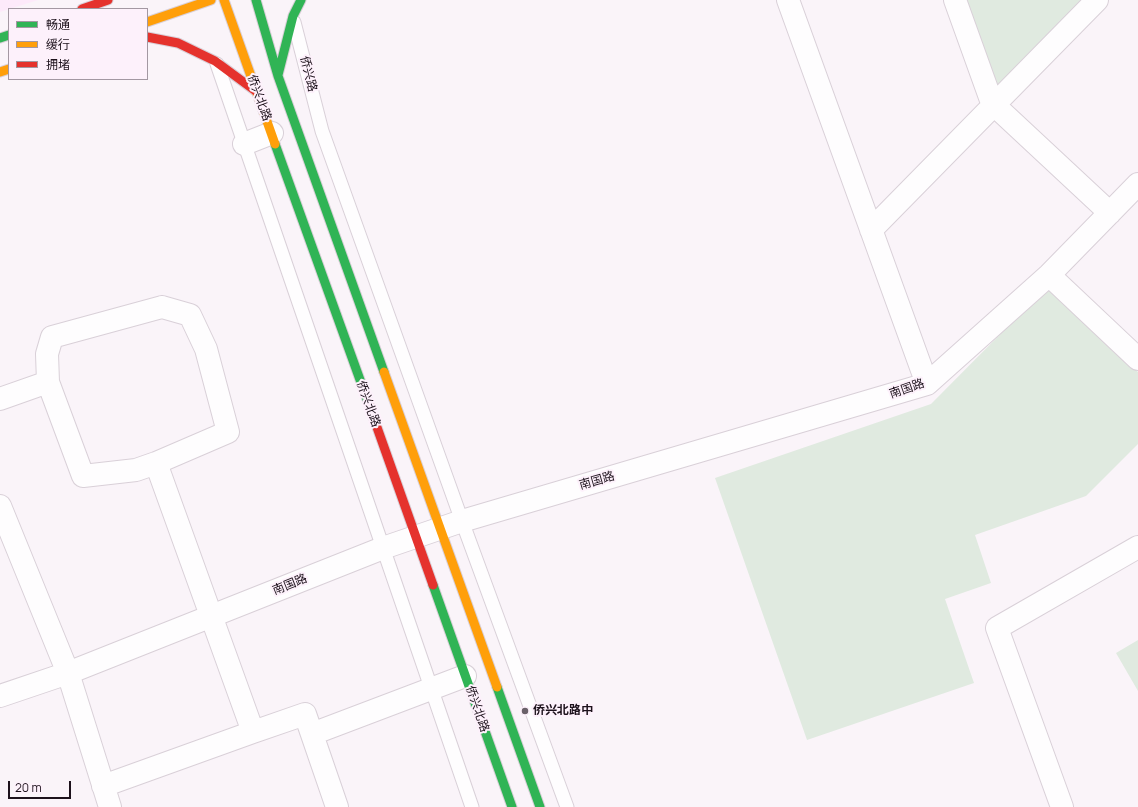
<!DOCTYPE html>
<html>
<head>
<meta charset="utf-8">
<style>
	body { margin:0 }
	#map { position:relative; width:1138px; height:807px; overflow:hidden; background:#faf4f9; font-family:Manrope,"Noto Sans SC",sans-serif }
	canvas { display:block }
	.legend { position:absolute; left:8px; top:8px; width:140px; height:72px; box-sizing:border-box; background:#fdf1fb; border:1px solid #a398a2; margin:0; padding:5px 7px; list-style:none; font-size:12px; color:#1d121c }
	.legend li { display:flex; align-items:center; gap:8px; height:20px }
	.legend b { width:20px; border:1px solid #a398a2 }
	.scale { position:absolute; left:8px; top:781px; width:63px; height:18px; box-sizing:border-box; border:2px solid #1d121c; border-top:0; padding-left:5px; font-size:12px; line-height:14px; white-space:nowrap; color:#1d121c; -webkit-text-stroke:3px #fdf1fb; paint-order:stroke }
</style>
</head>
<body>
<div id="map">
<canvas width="1138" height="807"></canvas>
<ul class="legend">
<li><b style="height:5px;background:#30b455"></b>畅通</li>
<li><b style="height:5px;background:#ff9f0a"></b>缓行</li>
<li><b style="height:5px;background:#e5322d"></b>拥堵</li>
</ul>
<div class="scale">20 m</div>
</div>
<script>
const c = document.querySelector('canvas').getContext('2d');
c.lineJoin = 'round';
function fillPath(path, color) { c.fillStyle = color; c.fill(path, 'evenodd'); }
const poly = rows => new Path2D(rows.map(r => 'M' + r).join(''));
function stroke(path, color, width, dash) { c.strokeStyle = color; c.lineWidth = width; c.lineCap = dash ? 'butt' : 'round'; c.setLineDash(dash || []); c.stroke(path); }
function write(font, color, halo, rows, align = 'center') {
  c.font = font + ' Manrope,"Noto Sans SC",sans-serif'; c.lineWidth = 4; c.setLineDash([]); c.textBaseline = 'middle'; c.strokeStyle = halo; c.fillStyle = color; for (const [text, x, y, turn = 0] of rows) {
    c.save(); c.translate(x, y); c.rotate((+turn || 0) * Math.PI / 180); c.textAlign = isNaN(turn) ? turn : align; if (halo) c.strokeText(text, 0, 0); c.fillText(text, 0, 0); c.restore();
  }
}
fillPath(poly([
	[0,0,38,0,0,12]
]), '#fdeafa');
fillPath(poly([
	[955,0,1095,0,992,103],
	[1049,285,1138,372,1138,444,1086,496,975,535,991,583,945,599,974,683,807,740,715,478,931,404],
	[1138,640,1138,691,1116,653]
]), '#e0eae0');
const lane = poly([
	[294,22,322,131,462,521,567,807],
	[217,64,472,807]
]);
const street = poly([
	[788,0,927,384],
	[955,0,992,103,1110,213],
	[244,144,272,133],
	[871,230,1097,0],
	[1049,275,1138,359],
	[162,307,190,315,206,349,228,432,156,463,136,470,83,476,48,382,47,354,52,337,162,307],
	[0,399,48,382],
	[156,463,253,732],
	[0,506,68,673,110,807],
	[0,696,68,673,383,548,462,521,927,384,1049,275,1138,184],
	[312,734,465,676],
	[103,786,253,732,305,714,337,807],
	[1062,807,997,628,1138,547]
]);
const fast = poly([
	[256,0,278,76,384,372],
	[0,38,9,35],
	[278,75,293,16,301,0],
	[275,144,368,402],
	[433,585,512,807],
	[497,687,540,807]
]);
const slow = poly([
	[224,0,275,144],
	[147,22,211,0],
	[0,72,9,69],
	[384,372,497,687]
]);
const jam = poly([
	[82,9,108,0],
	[147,37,178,43,215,61,257,92],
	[368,402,433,585]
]);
stroke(lane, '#d9d0d8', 15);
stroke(street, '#d9d0d8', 24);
stroke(fast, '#d9d0d8', 11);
stroke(slow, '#d9d0d8', 11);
stroke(jam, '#d9d0d8', 11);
stroke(lane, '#fefdfe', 13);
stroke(street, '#fefdfe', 22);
stroke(fast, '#30b455', 9);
stroke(slow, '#ff9f0a', 9);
stroke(jam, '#e5322d', 9);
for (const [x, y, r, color] of [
	[525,711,4,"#6a6169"]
]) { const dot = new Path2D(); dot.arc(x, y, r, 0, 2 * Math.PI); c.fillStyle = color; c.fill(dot); stroke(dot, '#fdf1fb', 1.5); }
write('12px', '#1d121c', '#fdf1fb', [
	["侨兴路",308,74,76],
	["侨兴北路",259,98,70],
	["南国路",907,389,-19],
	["侨兴北路",368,404,70],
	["南国路",597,481,-16],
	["南国路",290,585,-22],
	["侨兴北路",477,709,71]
]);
write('bold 12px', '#1d121c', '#fdf1fb', [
	["侨兴北路中",533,711]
], 'left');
</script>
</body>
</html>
